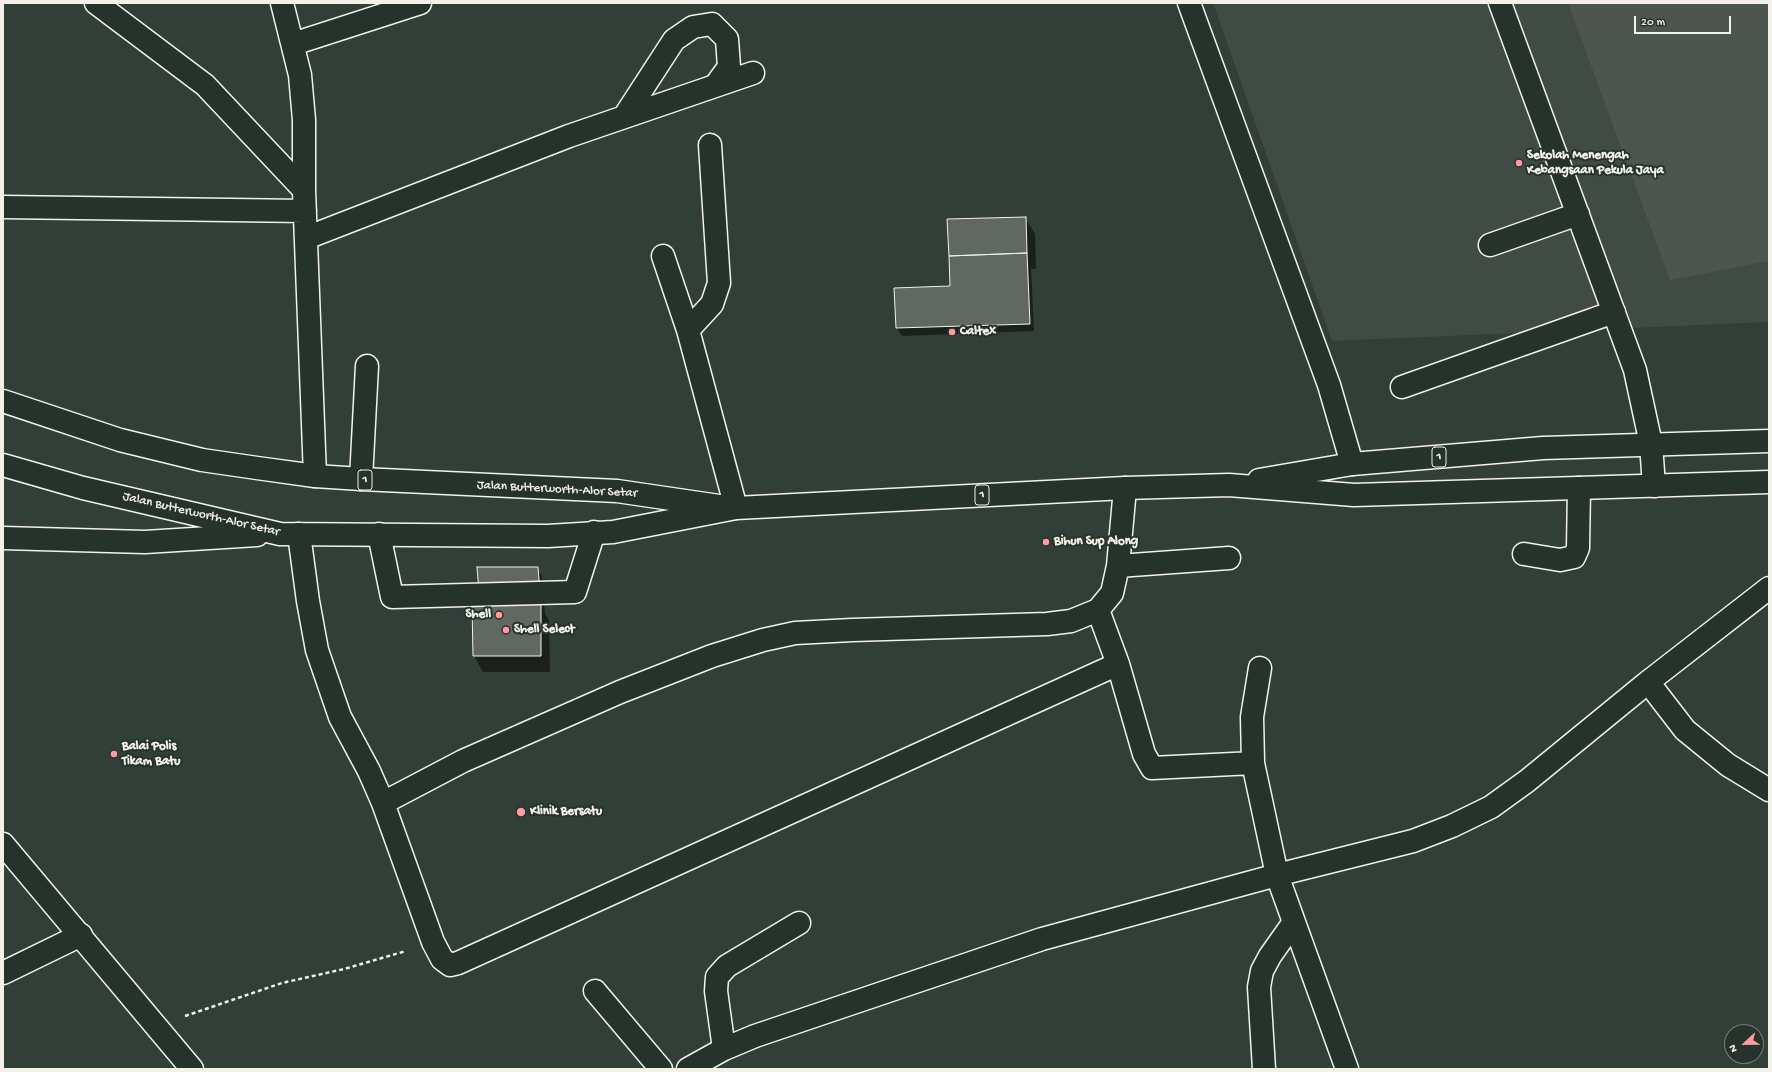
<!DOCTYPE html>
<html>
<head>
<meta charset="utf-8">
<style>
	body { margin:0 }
	#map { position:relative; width:1772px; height:1072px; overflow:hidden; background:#323e38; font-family:"Gochi Hand",sans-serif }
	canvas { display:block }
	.frame { position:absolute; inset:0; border:4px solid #f4f1e8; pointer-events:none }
	.north { position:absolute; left:1724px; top:1024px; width:40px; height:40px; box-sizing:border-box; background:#26332d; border:1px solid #787f78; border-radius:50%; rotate:248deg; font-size:11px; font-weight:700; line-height:16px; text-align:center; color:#f4f1e8 }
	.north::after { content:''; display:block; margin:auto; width:14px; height:18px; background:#ff9aa2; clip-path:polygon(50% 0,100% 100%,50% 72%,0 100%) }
	.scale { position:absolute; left:1634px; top:16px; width:97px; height:18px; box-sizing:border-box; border:2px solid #f4f1e8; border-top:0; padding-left:5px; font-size:12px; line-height:14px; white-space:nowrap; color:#f4f1e8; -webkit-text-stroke:3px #26332d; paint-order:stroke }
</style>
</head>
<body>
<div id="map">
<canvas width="1772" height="1072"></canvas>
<div class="frame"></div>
<div class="north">N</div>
<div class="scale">20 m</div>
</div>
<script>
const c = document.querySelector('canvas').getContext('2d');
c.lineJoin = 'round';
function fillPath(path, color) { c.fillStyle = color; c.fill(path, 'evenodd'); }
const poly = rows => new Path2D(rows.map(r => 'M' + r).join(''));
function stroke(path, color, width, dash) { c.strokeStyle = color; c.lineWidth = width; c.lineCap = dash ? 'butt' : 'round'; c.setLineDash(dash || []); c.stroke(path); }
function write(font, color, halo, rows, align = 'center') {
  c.font = font + ' "Gochi Hand",sans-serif'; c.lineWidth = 4; c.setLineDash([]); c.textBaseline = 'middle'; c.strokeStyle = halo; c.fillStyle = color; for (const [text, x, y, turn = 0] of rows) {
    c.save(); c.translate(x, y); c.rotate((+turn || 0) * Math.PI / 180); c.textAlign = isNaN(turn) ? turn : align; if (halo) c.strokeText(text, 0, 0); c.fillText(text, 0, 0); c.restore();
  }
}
fillPath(poly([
	[1213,3,1769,3,1769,322,1332,341]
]), '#404b44');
fillPath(poly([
	[1568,3,1769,3,1769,261,1670,280]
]), '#4c564f');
fillPath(poly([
	[1025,218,1035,234,1036,269,1031,269,1034,331,902,336,897,328,951,287],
	[537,568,542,576,545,613,549,621,550,672,483,672,474,656,473,605]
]), '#0007');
const building = poly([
	[1026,217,1027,253,949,256,947,219,1026,217],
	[1027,253,1030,324,896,328,894,288,950,286,949,256,1027,253],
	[477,567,538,567,541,604,480,604,477,567],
	[472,604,541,604,541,656,473,656,472,604]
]);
fillPath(building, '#5f6861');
stroke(building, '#f4f1e8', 1);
const minor = poly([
	[96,3,205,85,304,190],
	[282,3,300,75,304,120,304,190,315,476],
	[1189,3,1329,385,1352,464],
	[1500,3,1635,370,1651,444,1654,486],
	[293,44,420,3],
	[624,117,674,40,693,27,712,24,727,39,729,67,715,86],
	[3,207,305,211],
	[306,238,569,136,753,73],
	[1490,245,1578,214],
	[663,256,688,330,736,508],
	[688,330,712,304,719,283,710,145],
	[1402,387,1614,312],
	[361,479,367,366],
	[299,534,308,601,317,650,340,717,369,771,383,803,433,942,442,959,450,965,458,963,1118,664],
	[379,534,392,597,575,592,594,532],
	[1524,554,1560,560,1574,557,1578,548,1579,488],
	[1118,566,1229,558],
	[1098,610,1118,664,1144,754,1152,768,1253,763],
	[1260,668,1252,717,1253,763,1277,875,1347,1069],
	[1648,682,1685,730,1728,765,1769,790],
	[383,803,463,761,620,692,712,656,763,640,795,633,852,630,1047,624,1071,621,1098,610,1112,593,1118,566,1125,488],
	[3,973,81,935],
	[595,991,661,1069],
	[724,1049,716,991,717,977,727,966,799,923],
	[688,1069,724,1049,755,1036,1042,939,1277,875,1413,841,1452,826,1491,807,1527,781,1648,682,1769,588],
	[1264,1069,1259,987,1262,971,1270,956,1294,922]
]);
const major = poly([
	[3,401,120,440,202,460,257,468,315,476,361,479,617,491,719,506],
	[3,465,83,488,280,534,548,536,613,532,736,508,1125,488,1229,485,1354,495,1769,482],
	[1259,480,1352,464,1543,448,1769,441],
	[3,538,145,542,257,535],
	[3,844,192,1069]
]);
stroke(minor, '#f4f1e8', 25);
stroke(major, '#f4f1e8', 25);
stroke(poly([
	[185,1016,282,983,344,969,406,951]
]), '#f4f1e8', 2.5, [4, 3]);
stroke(minor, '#26332d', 22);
stroke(major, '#26332d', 22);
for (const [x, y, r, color] of [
	[1519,163,4,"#ff9aa2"],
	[952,332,4,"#ff9aa2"],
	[1046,542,4,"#ff9aa2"],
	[499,615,4,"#ff9aa2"],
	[506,630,4,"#ff9aa2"],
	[114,754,4,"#ff9aa2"],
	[521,812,5,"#ff9aa2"]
]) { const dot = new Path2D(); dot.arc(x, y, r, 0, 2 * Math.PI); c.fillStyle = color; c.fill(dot); stroke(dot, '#26332d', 1.5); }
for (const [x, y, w] of [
	[1439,457,14],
	[365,480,14],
	[982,495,14]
]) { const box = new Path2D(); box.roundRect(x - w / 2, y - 10, w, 20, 3); c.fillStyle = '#26332d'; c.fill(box); stroke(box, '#f4f1e8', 1); }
write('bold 12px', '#f4f1e8', null, [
	["1",1439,457],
	["1",365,480],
	["1",982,495]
]);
write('bold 13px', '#f4f1e8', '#26332d', [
	["Sekolah Menengah",1527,156],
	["Kebangsaan Pekula Jaya",1527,171],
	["Caltex",960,332],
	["Bihun Sup Along",1054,542],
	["Shell",491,615,"right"],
	["Shell Select",514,630],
	["Balai Polis",122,747],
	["Tikam Batu",122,762],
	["Klinik Bersatu",530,812]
], 'left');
write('13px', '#f4f1e8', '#26332d', [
	["Jalan Butterworth-Alor Setar",557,490,3],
	["Jalan Butterworth-Alor Setar",201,515,13]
]);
</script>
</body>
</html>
